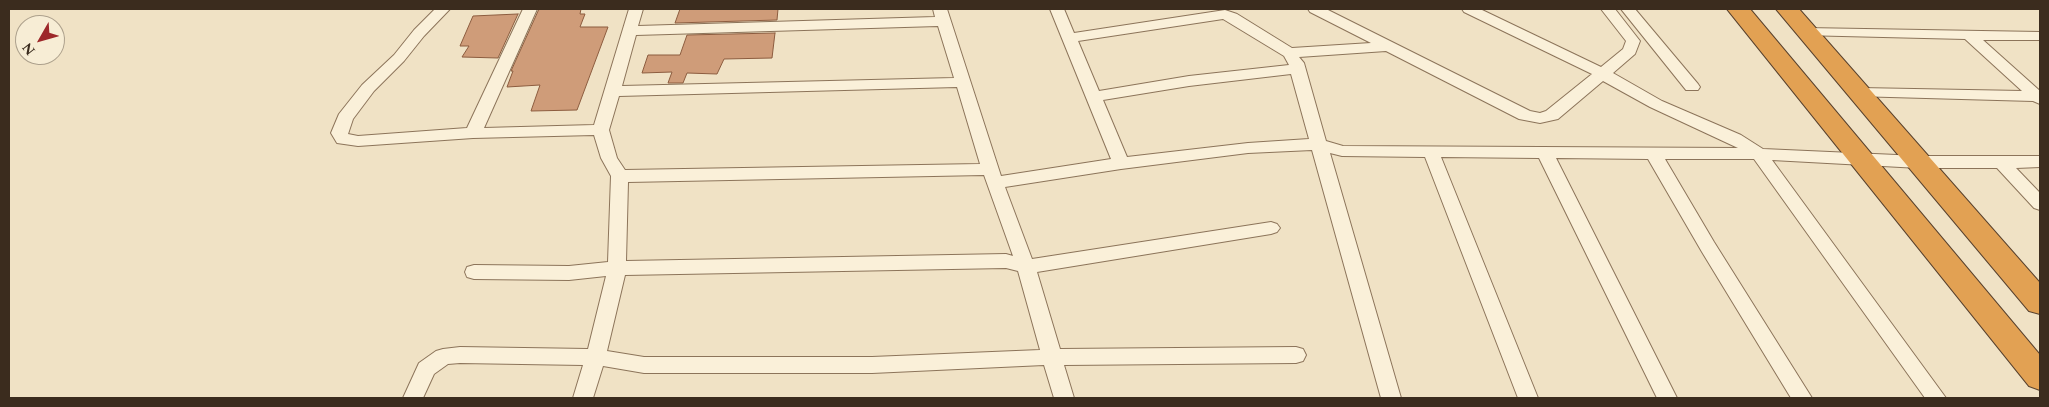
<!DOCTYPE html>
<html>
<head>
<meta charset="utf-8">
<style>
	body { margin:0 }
	#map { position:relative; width:2049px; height:407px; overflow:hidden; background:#f0e2c5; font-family:Spectral,serif }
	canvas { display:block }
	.frame { position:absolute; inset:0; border:10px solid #3b2c1e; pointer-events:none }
	.north { position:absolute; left:15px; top:15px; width:50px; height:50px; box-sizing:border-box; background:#f7edd5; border:1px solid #aca08c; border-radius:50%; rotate:232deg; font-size:14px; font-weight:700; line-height:20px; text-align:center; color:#3b2c1e }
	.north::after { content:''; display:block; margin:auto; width:18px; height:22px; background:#9d282a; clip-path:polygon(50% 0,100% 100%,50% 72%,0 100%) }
</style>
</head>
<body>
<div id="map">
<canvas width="2049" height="407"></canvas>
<div class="frame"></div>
<div class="north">N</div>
</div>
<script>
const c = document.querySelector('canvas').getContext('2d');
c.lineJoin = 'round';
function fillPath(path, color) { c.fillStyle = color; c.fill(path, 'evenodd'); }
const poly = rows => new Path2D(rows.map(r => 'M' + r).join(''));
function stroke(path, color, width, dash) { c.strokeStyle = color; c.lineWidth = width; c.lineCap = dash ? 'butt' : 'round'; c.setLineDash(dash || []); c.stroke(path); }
const building = poly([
	[539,9,581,9,580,14,585,14,580,27,608,27,577,110,531,111,540,85,507,87,513,71,511,71,539,9],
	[680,9,778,9,777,20,675,23,680,9],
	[518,14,498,58,462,57,469,46,460,46,473,16,518,14],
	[775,33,772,58,724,59,717,74,687,73,683,83,668,83,672,72,642,73,648,55,680,55,687,35,775,33]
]);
fillPath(building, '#cf9c79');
stroke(building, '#8c5c3f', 1);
const street = poly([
	[435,9,450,9,424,36,404,61,374,91,353,119,348,134,358,136,467,128,523,9,537,9,484,128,594,125,629,9,643,9,638,26,935,17,933,9,947,9,1001,176,1111,159,1050,9,1064,9,1074,33,1225,10,1237,14,1292,48,1371,43,1310,12,1308,9,1326,9,1530,111,1540,113,1546,111,1592,74,1464,12,1462,9,1480,9,1601,67,1623,49,1626,41,1601,9,1615,9,1640,41,1635,54,1613,73,1662,101,1741,135,1763,149,1919,156,2040,156,2040,167,2016,168,2040,193,2040,210,2034,208,1997,168,1919,168,1772,160,1946,398,1925,398,1754,159,1665,159,1714,242,1812,398,1791,398,1702,252,1648,159,1556,158,1677,398,1657,398,1539,158,1441,157,1538,398,1518,398,1425,157,1342,156,1330,153,1401,398,1381,398,1312,150,1248,153,1121,169,1005,187,1032,259,1271,222,1277,224,1280,228,1277,232,1271,234,1037,272,1060,349,1296,347,1303,349,1306,355,1303,361,1296,363,1064,365,1074,398,1054,398,1044,365,872,373,644,373,603,366,593,398,573,398,583,365,460,363,448,364,434,374,423,398,403,398,419,363,436,351,443,349,460,347,588,349,606,276,569,280,474,279,467,277,465,272,467,267,474,265,569,266,608,262,611,176,601,158,594,135,473,138,358,146,337,143,331,133,339,114,362,85,394,55,414,30,435,9],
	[1223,19,1284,56,1289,65,1189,76,1099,91,1078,41,1223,19],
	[938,26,954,78,622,86,636,35,938,26],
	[1386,51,1519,119,1540,123,1558,119,1603,81,1650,107,1738,148,1343,146,1326,141,1304,63,1299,57,1386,51],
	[1291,74,1309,139,1248,143,1127,157,1103,100,1189,86,1291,74],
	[957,87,980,164,625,170,617,158,609,130,619,96,957,87],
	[984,175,1013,256,1006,254,626,261,628,182,984,175],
	[1006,268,1018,271,1040,350,872,357,644,357,607,351,625,275,1006,268],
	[1621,9,1635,9,1698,84,1700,87,1698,90,1686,90,1621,9],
	[1806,28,2040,32,2040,40,1983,40,2040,91,2040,104,2033,101,1854,96,1852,93,1854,90,1860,88,2022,91,1965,39,1801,35,1799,32,1801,29,1806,28]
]);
const highway = poly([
	[1727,9,1750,9,2040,355,2040,390,2029,386,1727,9],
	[1776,9,1799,9,2040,283,2040,314,2029,311,1776,9]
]);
stroke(street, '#8c745a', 2);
stroke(highway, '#59422e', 2);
fillPath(street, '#faf0d9');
fillPath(highway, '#e2a153');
</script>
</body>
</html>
